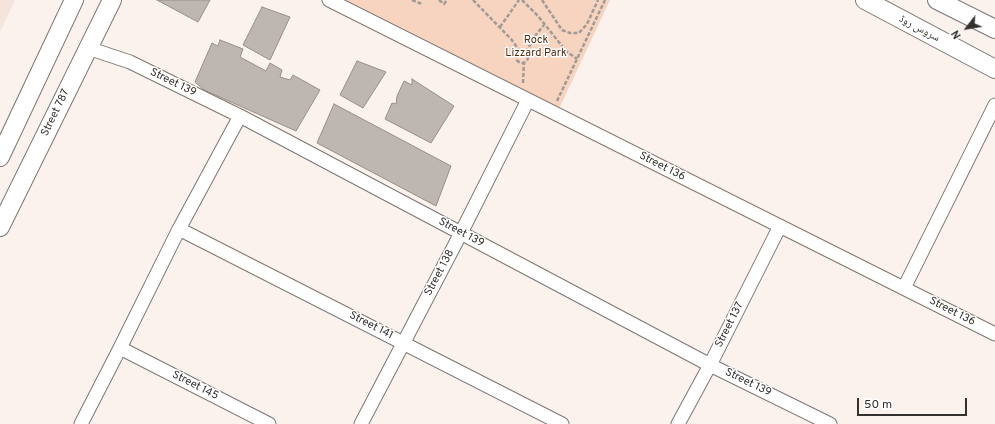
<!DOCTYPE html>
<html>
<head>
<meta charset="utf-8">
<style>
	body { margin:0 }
	#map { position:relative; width:995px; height:424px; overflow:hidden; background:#fbf2ed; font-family:Overpass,sans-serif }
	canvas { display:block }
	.north { position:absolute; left:947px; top:8px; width:40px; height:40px; -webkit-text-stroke:3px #fff; paint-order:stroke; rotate:239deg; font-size:11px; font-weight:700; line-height:16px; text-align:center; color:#33302e }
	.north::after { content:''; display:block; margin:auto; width:14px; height:18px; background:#33302e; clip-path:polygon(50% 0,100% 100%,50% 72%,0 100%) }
	.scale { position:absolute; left:857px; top:398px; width:110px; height:18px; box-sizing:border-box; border:2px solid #33302e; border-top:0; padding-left:5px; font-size:12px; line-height:14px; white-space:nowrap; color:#33302e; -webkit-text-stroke:3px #fff; paint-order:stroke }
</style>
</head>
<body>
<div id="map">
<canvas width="995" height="424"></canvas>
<div class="north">N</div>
<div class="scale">50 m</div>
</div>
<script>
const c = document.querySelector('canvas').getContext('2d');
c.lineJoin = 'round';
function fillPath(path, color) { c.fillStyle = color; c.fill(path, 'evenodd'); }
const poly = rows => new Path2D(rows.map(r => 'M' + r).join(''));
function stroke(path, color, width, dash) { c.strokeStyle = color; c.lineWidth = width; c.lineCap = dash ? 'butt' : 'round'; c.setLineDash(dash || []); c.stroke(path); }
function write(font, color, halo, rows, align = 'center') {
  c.font = font + ' Overpass,"Noto Naskh Arabic",sans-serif'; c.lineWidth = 3; c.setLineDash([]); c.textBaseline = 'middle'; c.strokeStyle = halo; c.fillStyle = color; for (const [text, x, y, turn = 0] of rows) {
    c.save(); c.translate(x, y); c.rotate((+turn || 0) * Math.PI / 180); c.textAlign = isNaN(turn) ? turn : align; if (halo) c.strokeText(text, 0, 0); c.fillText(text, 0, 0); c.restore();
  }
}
fillPath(poly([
	[0,0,15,0,0,32]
]), '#f4e4db');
fillPath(poly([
	[339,0,610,0,558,111]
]), '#f7d4bf');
const building = poly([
	[157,0,210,0,198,22,157,0],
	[262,7,290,17,270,60,243,45,262,7],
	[220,40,243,49,240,57,266,71,270,63,282,70,280,77,290,80,293,75,320,90,296,131,204,90,195,82,212,43,218,46,220,40],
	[357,61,386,72,363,108,340,95,357,61],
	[412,79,454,106,431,143,385,119,392,103,396,104,397,96,404,81,412,85,412,79],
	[334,104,451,166,436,206,317,143,334,104]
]);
fillPath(building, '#beb6b1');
stroke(building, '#968e8a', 1);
const minor = poly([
	[329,0,995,334],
	[88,48,130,62,240,116,710,365,830,424],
	[179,229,562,424],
	[904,288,995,105],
	[120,348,269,424],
	[81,424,120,348,179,229,240,116],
	[361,424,461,233,528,100],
	[678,424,710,365,780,226]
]);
const secondary = poly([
	[865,0,995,69],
	[937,0,995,29],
	[0,157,74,0],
	[0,227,112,0]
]);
stroke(minor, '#7d7671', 15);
stroke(secondary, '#7d7671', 20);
stroke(poly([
	[412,0,422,4],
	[439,0,444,4,447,0],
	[473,0,511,39,520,51],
	[522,0,538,16,566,51,577,59],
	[542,0,562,30,570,33,579,33,587,24,598,0],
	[500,27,519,0],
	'516 57a6 6 0 1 1 12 0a6 6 0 1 1-12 0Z',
	[526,52,535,36,544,25],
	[523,83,524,62],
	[557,101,605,0]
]), '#a19a97', 2.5, [4, 2]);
stroke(minor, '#fff', 13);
stroke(secondary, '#fff', 18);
write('11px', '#33302e', '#fff', [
	["سروس روڈ",919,29,28],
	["Street 139",173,83,26],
	["Street 787",56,113,-64],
	["Street 136",662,167,27],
	["Street 139",461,233,28],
	["Street 138",440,273,-62],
	["Street 136",952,312,27],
	["Street 137",730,325,-63],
	["Street 141",371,326,27],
	["Street 139",748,383,26],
	["Street 145",195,386,27]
]);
write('11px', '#562c11', '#fff', [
	["Rock",536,41],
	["Lizzard Park",536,54]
]);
</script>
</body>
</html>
